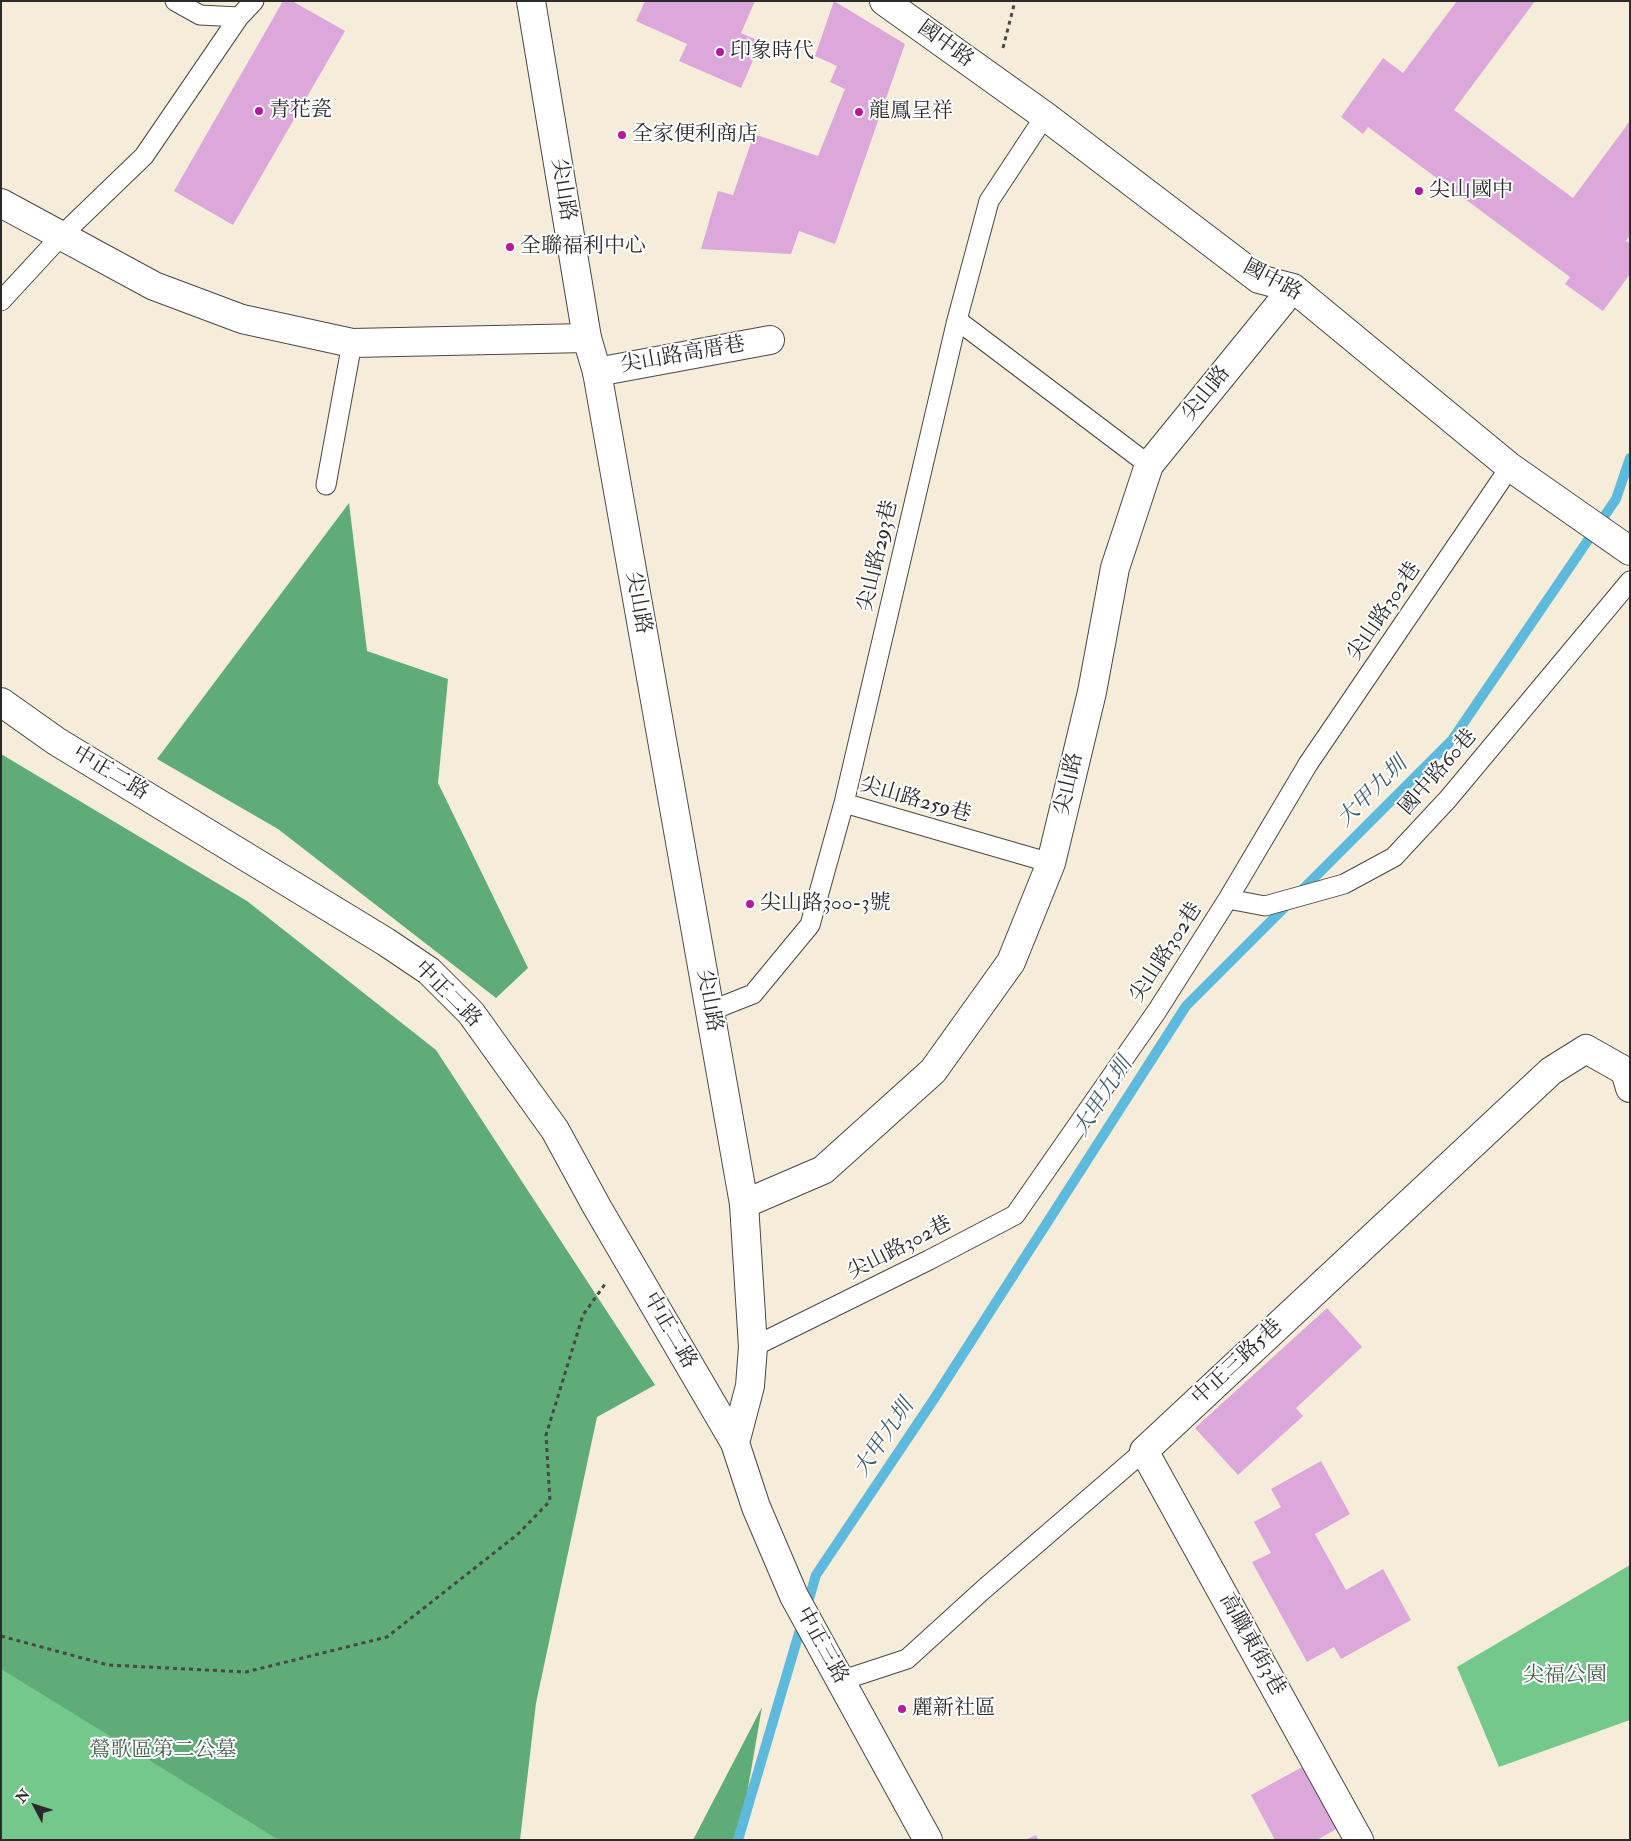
<!DOCTYPE html>
<html>
<head>
<meta charset="utf-8">
<style>
	body { margin:0 }
	#map { position:relative; width:1631px; height:1841px; overflow:hidden; background:#f5edd9; font-family:"IM FELL Double Pica",serif }
	canvas { display:block }
	.frame { position:absolute; inset:0; border:2px solid #2b2b2b; pointer-events:none }
	.north { position:absolute; left:10px; top:1781px; width:50px; height:50px; -webkit-text-stroke:4px #fff; paint-order:stroke; rotate:310deg; font-size:14px; font-weight:700; line-height:20px; text-align:center; color:#2b2b2b }
	.north::after { content:''; display:block; margin:auto; width:18px; height:22px; background:#2b2b2b; clip-path:polygon(50% 0,100% 100%,50% 72%,0 100%) }
</style>
</head>
<body>
<div id="map">
<canvas width="1631" height="1841"></canvas>
<div class="frame"></div>
<div class="north">N</div>
</div>
<script>
const c = document.querySelector('canvas').getContext('2d');
c.lineJoin = 'round';
function fillPath(path, color) { c.fillStyle = color; c.fill(path, 'evenodd'); }
const poly = rows => new Path2D(rows.map(r => 'M' + r).join(''));
function stroke(path, color, width, dash) { c.strokeStyle = color; c.lineWidth = width; c.lineCap = dash ? 'butt' : 'round'; c.setLineDash(dash || []); c.stroke(path); }
function write(font, color, halo, rows, align = 'center') {
  c.font = font + ' "IM FELL Double Pica","Noto Serif TC",serif'; c.lineWidth = 4; c.setLineDash([]); c.textBaseline = 'middle'; c.strokeStyle = halo; c.fillStyle = color; for (const [text, x, y, turn = 0] of rows) {
    c.save(); c.translate(x, y); c.rotate((+turn || 0) * Math.PI / 180); c.textAlign = isNaN(turn) ? turn : align; if (halo) c.strokeText(text, 0, 0); c.fillText(text, 0, 0); c.restore();
  }
}
fillPath(poly([
	[1630,1565,1630,1720,1499,1767,1457,1667],
	[1,1642,356,1840,1,1840]
]), '#74c88c');
fillPath(poly([
	[349,503,367,651,448,679,438,783,528,968,496,998,278,829,157,759],
	[1,754,247,901,436,1050,655,1385,597,1417,536,1703,520,1840,279,1840,1,1669],
	[762,1707,739,1840,693,1840]
]), '#5fac78');
stroke(poly([
	[806,1609,816,1575,934,1399,1186,1006,1452,740,1616,499,1630,458],
	[738,1840,802,1623]
]), '#5ebadc', 10);
fillPath(poly([
	[283,1,292,1,345,31,233,225,174,191],
	[645,1,755,1,741,33,761,42,741,88,679,61,687,44,636,21],
	[834,1,905,44,835,244,799,231,791,254,701,249,718,191,733,195,754,134,818,156,845,89,830,82,837,66,815,56],
	[1457,1,1535,1,1454,110,1573,198,1630,121,1630,235,1626,241,1630,243,1630,274,1603,311,1565,284,1570,277,1368,127,1363,134,1341,117,1383,58,1403,73],
	[1327,1308,1362,1347,1296,1408,1303,1416,1238,1475,1195,1428],
	[1321,1461,1350,1514,1315,1534,1346,1590,1383,1569,1411,1620,1341,1659,1334,1647,1307,1662,1252,1562,1271,1553,1254,1522,1281,1507,1271,1489],
	[1304,1766,1338,1828,1317,1840,1275,1840,1251,1795],
	[1036,1835,1038,1840,1025,1840]
]), '#dca7db');
const lane = poly([
	[175,1,200,15,239,17,254,1],
	[1,301,61,236,144,156,239,17],
	[957,320,989,201,1045,116],
	[326,485,352,343],
	[844,803,957,320,1149,465],
	[1228,899,1265,906,1344,884,1394,857,1448,799,1630,581],
	[710,1011,753,994,810,925,844,803,1051,863],
	[753,1347,929,1260,1015,1215,1157,1011,1228,899,1308,764,1510,467],
	[840,1681,907,1659,984,1589,1144,1451]
]);
const street = poly([
	[884,1,1045,116,1259,279,1293,288,1510,467,1630,551],
	[1,203,154,286,242,319,352,343,587,338],
	[597,372,770,340],
	[744,1204,823,1170,933,1071,1011,962,1051,863,1092,692,1115,568,1149,465,1293,288],
	[1359,1840,1144,1451,1551,1071,1586,1049,1625,1071,1630,1088]
]);
const secondary = poly([
	[531,1,587,338,597,372,744,1204,753,1347,750,1386,735,1443],
	[1,702,56,741,386,942,429,971,471,1013,555,1130,597,1207,735,1443,756,1507,794,1596,928,1840]
]);
stroke(lane, '#494845', 21);
stroke(street, '#494845', 30);
stroke(secondary, '#494845', 30);
stroke(poly([
	[1003,48,1015,1],
	[1,1636,108,1665,246,1672,387,1637,518,1534,550,1501,546,1435,583,1315,605,1284]
]), '#494845', 3, [4, 4]);
stroke(lane, '#fff', 19);
stroke(street, '#fff', 28);
stroke(secondary, '#fff', 28);
for (const [x, y, r, color] of [
	[720,52,5,"#b5179e"],
	[259,111,5,"#b5179e"],
	[859,112,5,"#b5179e"],
	[622,135,5,"#b5179e"],
	[1419,191,5,"#b5179e"],
	[510,247,5,"#b5179e"],
	[750,904,5,"#b5179e"],
	[902,1709,5,"#b5179e"]
]) { const dot = new Path2D(); dot.arc(x, y, r, 0, 2 * Math.PI); c.fillStyle = color; c.fill(dot); stroke(dot, '#fff', 2); }
write('21px', '#2b2b2b', '#fff', [
	["國中路",945,45,36],
	["尖山路",562,190,81],
	["國中路",1272,281,28],
	["尖山路高厝巷",683,356,-10],
	["尖山路",1207,394,-51],
	["尖山路293巷",879,556,-77],
	["尖山路",637,603,80],
	["尖山路302巷",1385,612,-56],
	["國中路60巷",1439,773,-49],
	["中正二路",110,774,31],
	["尖山路",1070,784,-77],
	["尖山路259巷",915,801,16],
	["尖山路302巷",1167,953,-57],
	["中正二路",447,995,45],
	["尖山路",708,1001,80],
	["尖山路302巷",900,1249,-27],
	["中正二路",669,1331,60],
	["中正三路5巷",1238,1363,-43],
	["高職東街3巷",1251,1645,61],
	["中正三路",821,1646,61]
]);
write('21px', '#2b2b2b', '#fff', [
	["印象時代",730,52],
	["青花瓷",269,111],
	["龍鳳呈祥",869,112],
	["全家便利商店",632,135],
	["尖山國中",1429,191],
	["全聯福利中心",520,247],
	["尖山路300-3號",760,904],
	["麗新社區",912,1709]
], 'left');
write('21px', '#45624d', '#fff', [
	["尖福公園",1565,1676],
	["鶯歌區第二公墓",163,1751]
]);
write('italic 22px', '#3d5d69', '#fff', [
	["大甲九圳",1373,793,-45],
	["大甲九圳",1104,1098,-57],
	["大甲九圳",885,1439,-56]
]);
</script>
</body>
</html>
